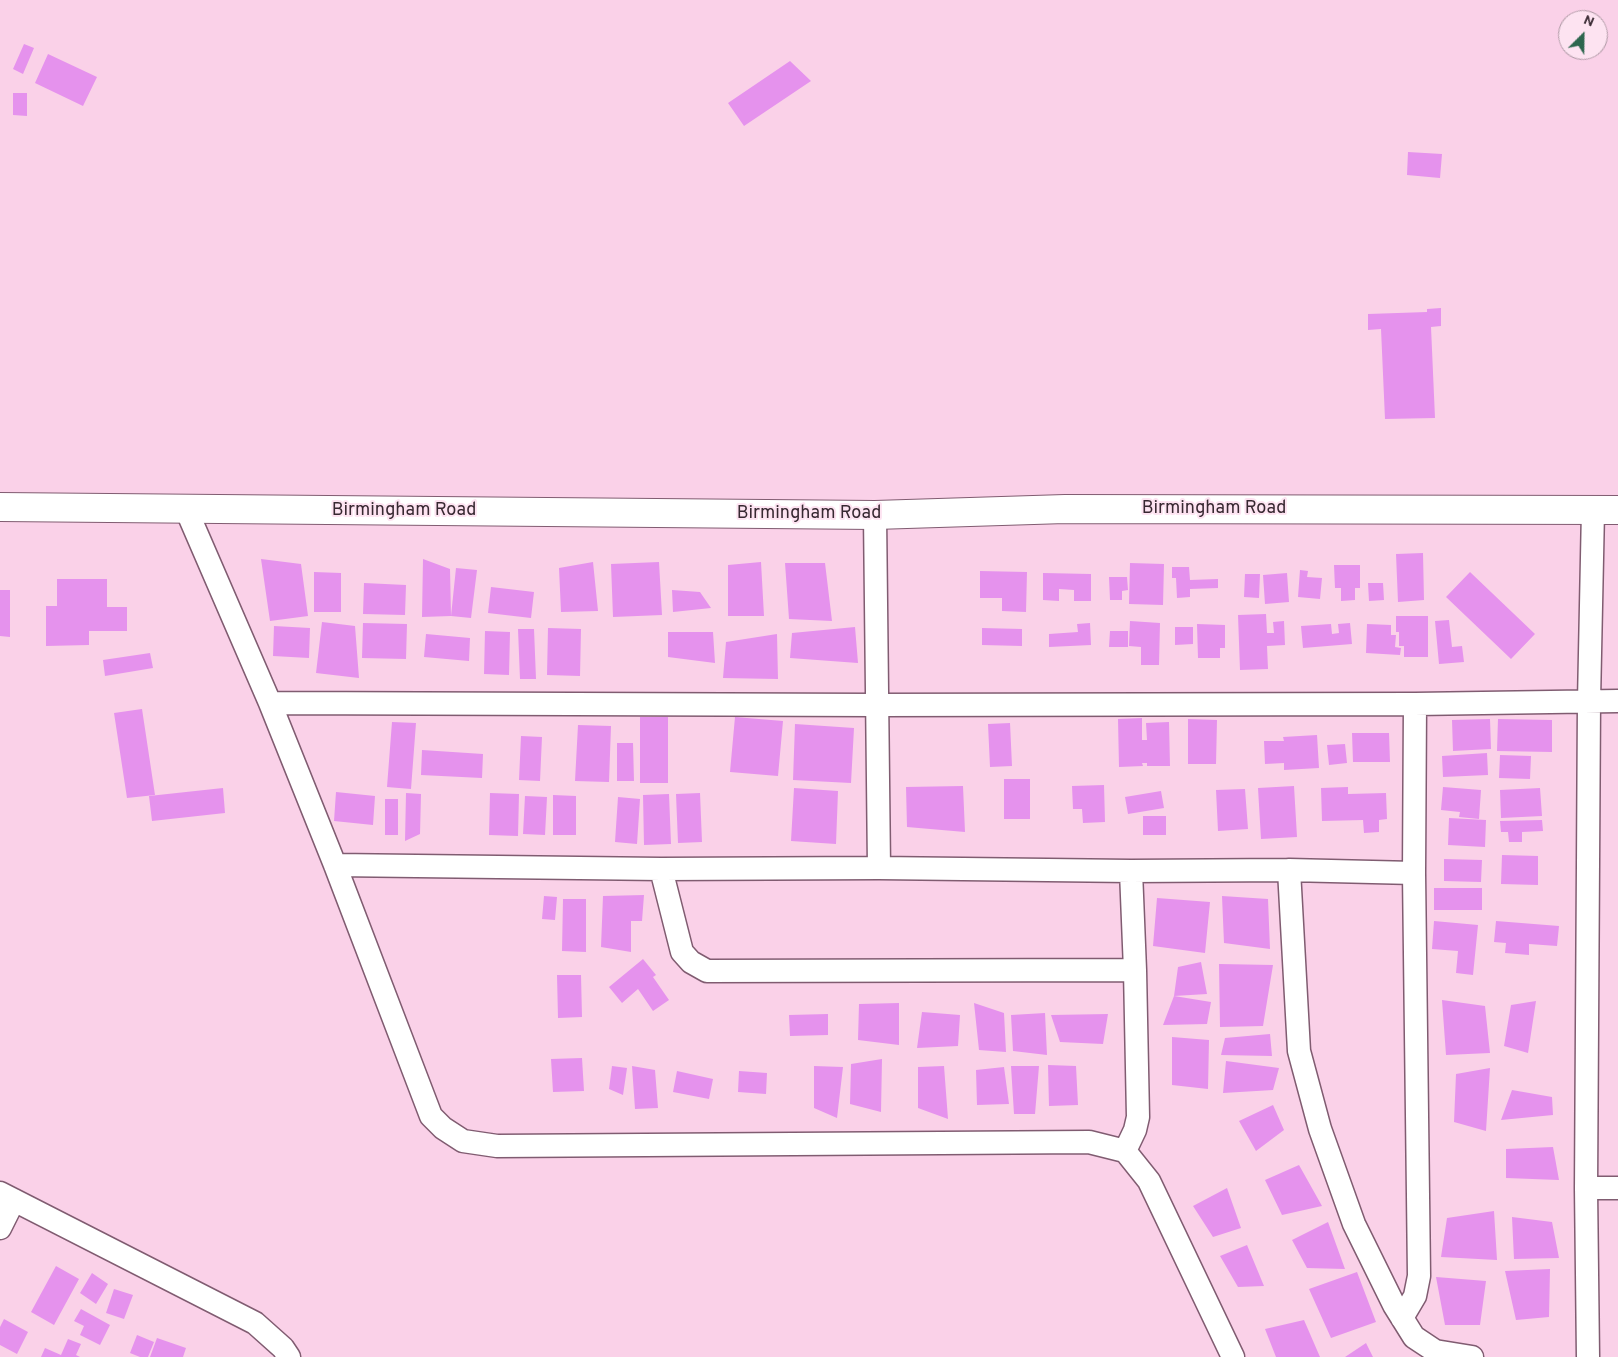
<!DOCTYPE html>
<html>
<head>
<meta charset="utf-8">
<style>
	body { margin:0 }
	#map { position:relative; width:1618px; height:1357px; overflow:hidden; background:#fad1e8; font-family:Overpass,sans-serif }
	canvas { display:block }
	.north { position:absolute; left:1558px; top:10px; width:50px; height:50px; box-sizing:border-box; background:#fde3f1; border:1px solid #ae98a4; border-radius:50%; rotate:23deg; font-size:14px; font-weight:700; line-height:20px; text-align:center; color:#372831 }
	.north::after { content:''; display:block; margin:auto; width:18px; height:22px; background:#2d664e; clip-path:polygon(50% 0,100% 100%,50% 72%,0 100%) }
</style>
</head>
<body>
<div id="map">
<canvas width="1618" height="1357"></canvas>
<div class="north">N</div>
</div>
<script>
const c = document.querySelector('canvas').getContext('2d');
c.lineJoin = 'round';
function fillPath(path, color) { c.fillStyle = color; c.fill(path, 'evenodd'); }
const poly = rows => new Path2D(rows.map(r => 'M' + r).join(''));
function stroke(path, color, width, dash) { c.strokeStyle = color; c.lineWidth = width; c.lineCap = dash ? 'butt' : 'round'; c.setLineDash(dash || []); c.stroke(path); }
function write(font, color, halo, rows, align = 'center') {
  c.font = font + ' Overpass,sans-serif'; c.lineWidth = 4; c.setLineDash([]); c.textBaseline = 'middle'; c.strokeStyle = halo; c.fillStyle = color; for (const [text, x, y, turn = 0] of rows) {
    c.save(); c.translate(x, y); c.rotate((+turn || 0) * Math.PI / 180); c.textAlign = isNaN(turn) ? turn : align; if (halo) c.strokeText(text, 0, 0); c.fillText(text, 0, 0); c.restore();
  }
}
fillPath(poly([
	[24,44,34,48,23,74,13,69],
	[48,54,97,77,83,106,35,83],
	[790,61,811,81,744,126,728,103],
	[13,93,27,93,27,116,13,115],
	[1408,152,1442,154,1440,178,1407,175],
	[1441,308,1441,326,1431,327,1435,418,1385,419,1381,329,1368,330,1368,314,1427,312,1427,309],
	[1423,553,1424,600,1398,602,1396,554],
	[261,559,301,564,308,616,270,621],
	[423,559,450,569,451,616,422,617],
	[593,562,598,611,561,612,559,568],
	[659,562,662,615,613,617,611,564],
	[761,562,764,616,728,616,728,565],
	[785,563,825,563,832,621,789,619],
	[1130,563,1164,564,1163,605,1129,604],
	[1334,565,1360,565,1360,588,1355,588,1355,600,1341,601,1341,588,1335,588],
	[1172,567,1189,567,1190,580,1218,579,1218,588,1190,589,1190,597,1177,598,1176,578,1172,578],
	[456,568,477,570,471,618,451,616],
	[1300,570,1308,571,1307,577,1322,578,1320,599,1298,597],
	[980,571,1027,572,1026,612,1002,611,1002,598,980,598],
	[314,572,341,573,341,612,314,612],
	[1470,572,1535,634,1511,659,1446,597],
	[1043,573,1091,574,1091,601,1074,601,1074,590,1059,589,1059,601,1043,600],
	[1287,573,1289,602,1265,604,1263,575],
	[1245,574,1260,574,1259,598,1244,597],
	[1109,577,1127,577,1128,590,1122,591,1122,600,1110,600],
	[57,579,107,579,107,607,127,607,127,631,89,631,89,645,46,646,46,606,57,606],
	[364,583,406,585,405,615,363,614],
	[1368,583,1383,583,1384,600,1369,601],
	[491,587,534,592,531,618,488,613],
	[0,590,10,590,10,637,0,636],
	[672,590,700,592,711,608,673,612],
	[1266,614,1267,633,1274,633,1273,622,1284,621,1285,645,1267,646,1268,669,1240,670,1238,615],
	[1396,616,1428,616,1428,657,1404,657,1404,646,1399,646,1399,632,1396,632],
	[1449,620,1452,647,1462,646,1464,662,1439,664,1435,621],
	[1130,621,1160,623,1159,665,1141,665,1141,647,1129,646],
	[322,622,355,626,359,678,316,673],
	[363,623,407,624,406,659,362,658],
	[1090,623,1091,645,1049,647,1049,634,1078,632,1077,624],
	[1350,623,1352,644,1303,648,1301,626,1331,624,1332,634,1339,633,1338,624],
	[1197,624,1225,625,1225,648,1220,648,1220,658,1198,658],
	[1367,624,1391,625,1391,635,1396,635,1395,647,1401,648,1400,655,1366,653],
	[274,626,310,628,309,658,273,656],
	[855,627,858,663,790,658,792,633],
	[1175,627,1193,627,1193,644,1175,645],
	[548,628,581,629,580,676,547,675],
	[982,628,1022,629,1022,646,982,645],
	[518,629,534,629,536,679,520,679],
	[485,631,510,632,509,675,484,674],
	[1110,631,1128,631,1128,647,1109,647],
	[668,632,713,632,715,663,668,657],
	[426,634,470,638,469,661,424,657],
	[777,634,778,679,723,678,726,642],
	[150,653,153,668,105,676,103,660],
	[142,709,155,795,127,798,114,713],
	[640,717,668,717,668,783,640,783],
	[735,717,783,721,778,776,730,772],
	[1142,718,1142,740,1147,740,1146,723,1169,722,1170,766,1147,766,1147,763,1142,763,1143,766,1119,767,1118,719],
	[1188,719,1217,720,1216,764,1188,764],
	[1490,719,1491,749,1453,751,1452,720],
	[1498,719,1552,720,1552,752,1497,751],
	[392,722,416,723,411,789,387,787],
	[1010,723,1012,766,990,767,988,724],
	[795,724,854,728,851,783,793,780],
	[578,725,611,726,609,782,575,781],
	[1352,733,1389,733,1390,762,1353,762],
	[1317,735,1319,768,1284,770,1284,763,1265,764,1264,741,1284,741,1283,737],
	[521,736,542,737,540,781,519,780],
	[617,743,633,743,634,781,617,781],
	[1345,744,1347,763,1329,765,1327,745],
	[422,750,483,754,482,778,421,775],
	[1487,753,1488,775,1443,777,1442,756],
	[1500,755,1531,756,1530,779,1499,778],
	[1004,779,1030,779,1030,819,1004,819],
	[1104,785,1105,822,1083,823,1082,809,1073,809,1072,786],
	[963,786,965,832,907,827,906,787],
	[1294,786,1297,837,1261,839,1258,788],
	[1348,787,1348,794,1386,793,1387,819,1379,820,1379,832,1364,833,1363,820,1322,821,1321,788],
	[1443,787,1481,790,1479,819,1459,817,1460,812,1441,810],
	[223,788,225,813,152,821,149,796],
	[794,788,838,791,836,844,791,841],
	[1540,788,1542,816,1501,818,1500,790],
	[1245,789,1248,829,1218,831,1216,790],
	[1161,791,1164,808,1128,814,1125,797],
	[336,792,375,796,373,825,334,821],
	[406,793,421,794,420,834,405,841],
	[490,793,519,794,518,836,489,835],
	[700,793,702,842,678,843,676,794],
	[669,794,671,844,644,845,643,795],
	[553,795,576,796,576,835,553,835],
	[525,796,547,797,545,835,523,834],
	[618,797,640,799,637,844,615,842],
	[385,799,398,799,398,835,385,835],
	[1143,816,1166,816,1166,835,1143,835],
	[1449,818,1486,820,1485,847,1448,845],
	[1542,820,1543,831,1522,832,1522,842,1509,842,1508,832,1501,832,1500,821],
	[1502,855,1538,856,1538,885,1501,884],
	[1444,859,1482,860,1481,882,1444,881],
	[1434,888,1482,888,1482,910,1434,910],
	[644,895,642,921,631,921,631,952,601,947,603,896],
	[544,896,557,897,555,920,542,919],
	[1222,896,1268,899,1270,949,1224,943],
	[1157,898,1210,902,1205,953,1153,946],
	[563,899,586,899,586,952,562,951],
	[1434,921,1478,925,1473,975,1456,973,1458,951,1432,949],
	[1496,921,1559,926,1557,946,1529,944,1529,955,1505,953,1506,943,1494,942],
	[643,959,656,975,653,977,669,1000,653,1011,638,989,622,1003,609,987],
	[1201,962,1207,994,1174,996,1211,1002,1207,1024,1163,1025,1174,996,1178,967],
	[1219,964,1273,965,1263,1026,1220,1027],
	[557,975,581,975,582,1017,558,1018],
	[1442,1000,1485,1006,1490,1053,1446,1055],
	[1536,1001,1528,1053,1504,1046,1511,1005],
	[899,1003,899,1045,858,1040,859,1004],
	[974,1003,1004,1013,1006,1052,979,1050],
	[922,1012,960,1015,958,1046,917,1048],
	[1045,1013,1047,1055,1013,1051,1011,1015],
	[828,1014,828,1035,790,1036,789,1015],
	[1108,1014,1103,1044,1060,1042,1051,1015],
	[1270,1034,1272,1056,1221,1055,1225,1038],
	[1172,1037,1209,1040,1208,1089,1172,1085],
	[582,1058,584,1091,553,1092,551,1059],
	[882,1059,881,1112,850,1104,851,1064],
	[1226,1061,1279,1068,1273,1090,1223,1093],
	[1048,1065,1076,1066,1078,1105,1049,1106],
	[612,1066,627,1068,623,1095,609,1089],
	[632,1066,655,1070,658,1108,635,1109],
	[814,1066,843,1067,837,1118,814,1108],
	[944,1066,948,1119,918,1108,918,1067],
	[1011,1066,1039,1066,1035,1114,1014,1114],
	[1004,1067,1009,1104,977,1105,976,1070],
	[1490,1068,1486,1131,1454,1122,1456,1074],
	[677,1071,713,1079,709,1099,673,1092],
	[739,1071,767,1073,766,1094,738,1092],
	[1512,1090,1552,1097,1553,1115,1501,1120],
	[1273,1105,1284,1130,1256,1151,1239,1121],
	[1553,1147,1559,1180,1506,1178,1506,1149],
	[1299,1165,1322,1206,1282,1215,1265,1180],
	[1227,1188,1241,1228,1213,1237,1193,1206],
	[1494,1211,1497,1260,1441,1257,1447,1218],
	[1512,1217,1552,1222,1559,1258,1514,1259],
	[1328,1222,1345,1269,1307,1268,1292,1240],
	[1247,1245,1264,1286,1238,1287,1220,1256],
	[56,1266,79,1279,54,1325,31,1312],
	[1550,1269,1549,1317,1516,1320,1505,1271],
	[1357,1272,1376,1322,1331,1338,1309,1289],
	[92,1273,108,1284,96,1304,80,1293],
	[1436,1277,1486,1281,1480,1325,1445,1325],
	[114,1289,133,1295,124,1319,106,1313],
	[81,1309,110,1325,100,1345,80,1335,84,1326,74,1321],
	[4,1319,28,1332,17,1354,0,1345,0,1327],
	[1304,1320,1320,1357,1276,1357,1265,1329],
	[137,1335,154,1342,148,1357,140,1357,130,1353],
	[157,1338,186,1348,183,1357,150,1357],
	[68,1339,81,1344,76,1355,80,1357,41,1357,45,1348,61,1355],
	[1366,1343,1373,1357,1345,1357]
]), '#e592ed');
const minor = poly([
	[186,509,270,703,335,865,431,1116,443,1128,463,1141,497,1146,1089,1142,1125,1151,1149,1181,1233,1357],
	[875,515,879,868],
	[270,703,876,705,1415,704,1618,701],
	[335,865,661,869,879,868,1131,871,1289,870,1414,873],
	[661,869,682,952,691,962,707,971,1135,970],
	[1289,870,1299,1051,1320,1129,1354,1224,1394,1305,1414,1337,1435,1351,1472,1357],
	[1125,1151,1135,1130,1138,1117,1135,970,1131,871],
	[1586,1188,1618,1188],
	[0,1193,255,1323,283,1348,289,1357],
	[0,1228,14,1200],
	[1402,1318,1415,1296,1419,1276,1414,873,1415,704],
	[1588,1357,1586,1188,1589,701,1593,510]
]);
const tertiary = poly([
	[0,507,875,515,1065,509,1618,510]
]);
stroke(minor, '#805c71', 25);
stroke(tertiary, '#805c71', 30);
stroke(minor, '#fff', 22);
stroke(tertiary, '#fff', 28);
write('18px', '#372831', '#fde3f1', [
	["Birmingham Road",1214,509],
	["Birmingham Road",404,511],
	["Birmingham Road",809,514]
]);
</script>
</body>
</html>
